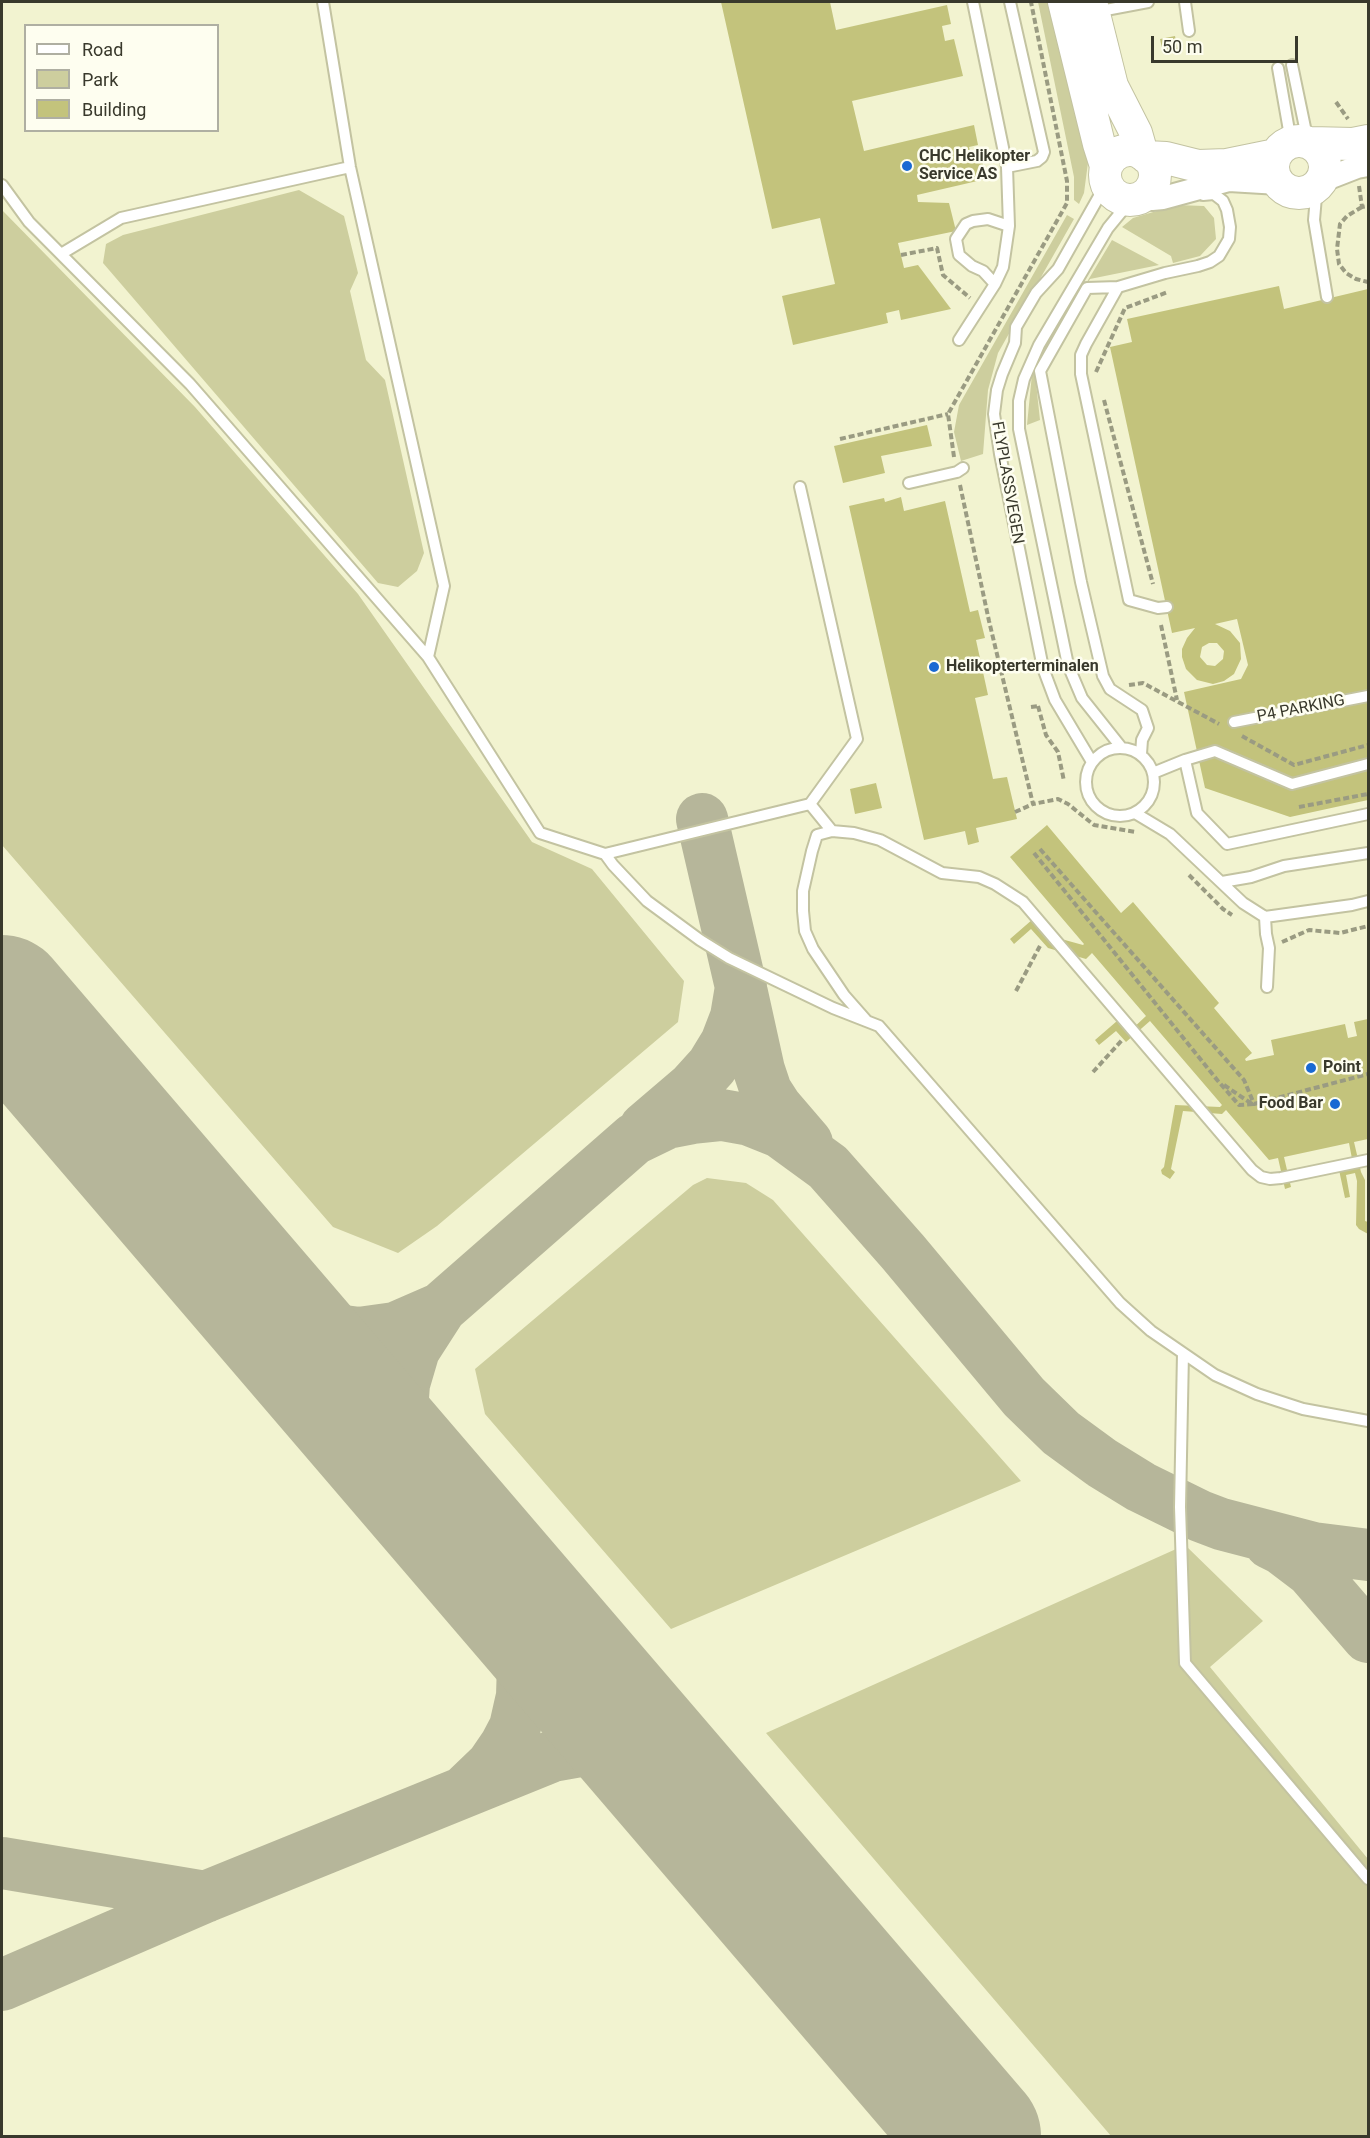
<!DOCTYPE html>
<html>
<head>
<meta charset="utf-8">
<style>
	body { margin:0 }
	#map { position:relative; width:1370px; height:2138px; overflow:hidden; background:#f2f3d0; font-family:Roboto,sans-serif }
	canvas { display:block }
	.frame { position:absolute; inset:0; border:3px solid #39392c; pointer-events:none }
	.legend { position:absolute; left:24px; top:24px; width:195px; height:108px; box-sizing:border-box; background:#fefef0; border:2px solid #afafa2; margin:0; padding:8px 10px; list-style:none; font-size:18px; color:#39392c }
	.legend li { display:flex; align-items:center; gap:12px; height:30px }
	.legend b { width:30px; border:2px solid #afafa2 }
	.scale { position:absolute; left:1151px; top:36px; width:147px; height:27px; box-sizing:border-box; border:3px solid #39392c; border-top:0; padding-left:8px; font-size:18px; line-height:21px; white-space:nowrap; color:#39392c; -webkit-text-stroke:4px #fefef0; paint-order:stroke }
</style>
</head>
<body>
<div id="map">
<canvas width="1370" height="2138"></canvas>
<div class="frame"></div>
<ul class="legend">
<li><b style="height:8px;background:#fff"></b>Road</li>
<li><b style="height:16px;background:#cdce9e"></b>Park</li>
<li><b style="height:16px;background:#c3c37c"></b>Building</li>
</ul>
<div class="scale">50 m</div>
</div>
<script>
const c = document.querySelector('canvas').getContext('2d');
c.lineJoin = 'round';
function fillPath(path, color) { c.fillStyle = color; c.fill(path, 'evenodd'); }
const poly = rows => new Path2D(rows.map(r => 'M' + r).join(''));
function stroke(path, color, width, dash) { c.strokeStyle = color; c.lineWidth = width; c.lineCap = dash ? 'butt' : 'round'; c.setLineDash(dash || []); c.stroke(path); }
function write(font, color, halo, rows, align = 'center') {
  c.font = font + ' Roboto,sans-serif'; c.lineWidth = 5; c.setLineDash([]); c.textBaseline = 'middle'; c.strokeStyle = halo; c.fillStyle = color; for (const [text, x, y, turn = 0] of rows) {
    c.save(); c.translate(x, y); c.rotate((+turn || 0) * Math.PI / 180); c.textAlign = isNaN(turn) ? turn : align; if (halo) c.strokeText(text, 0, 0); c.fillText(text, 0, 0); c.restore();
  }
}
fillPath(poly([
	[1038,2,1054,2,1089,155,1084,193,1079,204,1074,200,1074,177],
	[299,190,344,216,358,273,350,291,366,360,385,380,424,553,417,571,398,587,378,583,103,263,106,244,123,235],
	[1177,205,1204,206,1214,218,1216,239,1200,256,1173,263,1171,256,1122,227,1133,218],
	[2,210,195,407,358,594,532,842,592,869,684,981,678,1022,437,1226,398,1253,333,1227,2,845],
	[1067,215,1074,219,998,353,988,390,983,454,961,461,954,432,959,405],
	[1112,240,1159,265,1090,279,1035,374,1040,420,1027,425,1032,374],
	[707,1178,746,1183,773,1200,1021,1481,671,1629,485,1414,475,1369,693,1185],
	[1185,1545,1263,1621,1210,1667,1368,1859,1368,2136,1111,2136,766,1733]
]), '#cdce9e');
stroke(poly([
	[742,993,759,1070,766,1091,777,1108,807,1143],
	[645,1128,693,1087,712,1066,726,1043,736,1017,741,987,702,819],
	[237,1275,275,1306,303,1322,321,1328,359,1333,395,1328,441,1308,634,1139,667,1123,693,1118,722,1115,750,1120,780,1132,828,1167,903,1252,1024,1397,1061,1433,1102,1463,1141,1487,1200,1516,1221,1524,1313,1548,1368,1555],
	[441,1308,414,1350,404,1384,402,1411,405,1435,411,1461,446,1520],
	[1270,1543,1282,1549,1311,1571,1368,1637],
	[467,1789,492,1765,505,1746,515,1727,522,1696,523,1663,517,1633,503,1595,489,1569],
	[2,1863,205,1897],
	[2,1985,205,1897,553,1756,598,1748,611,1750,632,1756,669,1780]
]), '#b6b69a', 52);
stroke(poly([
	[2,1001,975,2136]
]), '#b6b69a', 132);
fillPath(poly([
	[721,2,830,2,836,30,947,5,951,24,942,26,945,41,954,39,963,76,852,101,864,151,974,125,978,145,969,147,973,162,982,160,986,179,917,195,918,202,949,203,956,231,898,243,904,268,918,265,951,309,901,320,899,310,886,313,888,323,793,345,782,296,835,284,820,218,772,229],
	[1175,36,1178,50,1163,53,1160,39],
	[1279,286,1284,309,1368,289,1368,800,1290,817,1205,788,1184,692,1241,679,1248,665,1237,619,1215,624,1230,631,1240,643,1241,659,1234,674,1224,681,1213,684,1197,680,1186,669,1182,657,1182,649,1187,638,1195,628,1172,633,1110,347,1132,342,1127,319],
	[1209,643,1217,643,1224,651,1223,659,1215,666,1207,665,1200,657,1202,647],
	[927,425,932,446,881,456,885,473,843,483,834,446],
	[901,497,904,511,945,501,970,612,978,610,985,638,976,640,988,695,975,698,993,779,1007,777,1017,819,976,828,979,842,968,845,965,831,924,840,849,506,884,498,885,502],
	[876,783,882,808,855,814,850,789],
	[1047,825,1121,913,1133,902,1219,1003,1214,1008,1252,1053,1245,1059,1246,1061,1274,1055,1271,1040,1345,1024,1348,1038,1357,1036,1354,1022,1368,1019,1368,1139,1354,1142,1361,1172,1365,1180,1365,1221,1368,1222,1368,1234,1359,1229,1356,1225,1357,1181,1355,1173,1346,1175,1350,1197,1345,1198,1339,1170,1353,1164,1349,1143,1284,1157,1291,1187,1285,1189,1278,1158,1269,1160,1226,1110,1222,1114,1183,1111,1171,1169,1175,1172,1170,1179,1162,1174,1161,1170,1164,1167,1175,1105,1220,1107,1222,1105,1150,1021,1126,1042,1116,1031,1099,1045,1095,1040,1117,1021,1122,1027,1130,1031,1146,1016,1092,953,1086,959,1048,948,1031,929,1014,944,1010,939,1033,919,1054,937,1083,945,1084,944,1010,857]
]), '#c3c37c');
const lane = poly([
	[323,2,350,167,444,586,428,657],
	[1185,2,1189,31],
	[1095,12,1148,2],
	[1292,65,1308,142],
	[1278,68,1291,142],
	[1007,167,1037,161,1042,157,1044,152,1010,2],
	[2,185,29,222,190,384,428,657,540,833,605,854,613,865,647,901,700,940,729,958,833,1008,879,1026,1120,1303,1151,1331,1215,1375,1257,1394,1303,1409,1368,1421],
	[1317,185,1314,220,1327,297],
	[61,254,121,218,350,167],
	[995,284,983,271,972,266,959,255,956,239,966,224,973,221,988,219,1009,226],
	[1118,287,1086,344,1081,355,1081,374,1129,600,1158,608,1167,607],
	[959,340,995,284,1003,267,1009,226,1007,167,973,2],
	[909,483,957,472,963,468],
	[1234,722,1368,696],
	[1121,747,1082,698,1068,665,1019,429,1019,401,1024,379,1039,345,1108,228,1131,200],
	'1086 782a34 34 0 1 1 68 0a34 34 0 1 1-68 0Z',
	[1141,754,1142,740,1148,728,1142,710,1110,689,1103,676,1081,582,1040,371,1087,288,1118,287,1165,273,1198,266,1210,262,1219,256,1229,239,1230,227,1227,210,1223,201,1214,194,1203,195],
	[1185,760,1197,813,1227,844,1368,814],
	[1092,762,1055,700,1043,668,1000,454,994,414,997,390,1002,374,1015,343,1016,327,1036,293,1058,269,1106,184],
	[1153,773,1185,760,1215,751,1292,784,1368,764],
	[810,804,832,831],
	[1135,813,1170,834,1243,903,1265,917,1352,905,1368,901],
	[605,854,810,804,857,739,800,487],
	[1222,882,1251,877,1284,866,1368,853],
	[1265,917,1266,934,1269,948,1267,987],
	[866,1020,844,995,813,949,805,931,803,911,803,891,812,851,817,835,832,831,854,833,880,840,942,873,979,877,995,884,1023,902,1252,1170,1261,1177,1270,1179,1281,1178,1368,1160],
	[1183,1353,1180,1507,1185,1663,1368,1879]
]);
const street = poly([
	[1321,181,1357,167,1368,165],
	[1144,196,1152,199,1163,198,1229,180,1279,183]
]);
const secondary = poly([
	[1064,2,1099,144,1106,166],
	[1091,2,1112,86,1136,133,1142,154],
	'1273 167a26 26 0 1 1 52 0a26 26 0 1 1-52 0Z',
	[1311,143,1353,144,1368,141],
	'1105 175a25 25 0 1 1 50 0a25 25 0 1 1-50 0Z',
	[1146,157,1166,158,1198,166,1227,165,1276,155]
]);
stroke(lane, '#c3c3a1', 14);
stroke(street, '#c3c3a1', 26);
stroke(secondary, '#c3c3a1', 34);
stroke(poly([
	[1336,102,1348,119],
	[1359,186,1362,207,1368,206],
	[1362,207,1347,216,1340,224,1337,249,1339,264,1346,273,1356,279,1368,282],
	[901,255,937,248,943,275,970,298],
	[1096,372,1125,308,1168,292],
	[1104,400,1153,584],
	[840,439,948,414],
	[954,457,948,414,1067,203,1067,181,1031,2],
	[960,485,989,621,1033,804,1058,799,1068,804,1094,825,1136,832],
	[1161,625,1177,700],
	[1129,685,1143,683,1219,724],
	[1038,706,1046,735,1058,752,1064,781],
	[1031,707,1039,706],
	[1242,736,1294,765,1368,745],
	[1299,807,1368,794],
	[1015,812,1033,804],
	[1040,849,1244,1080,1254,1104,1368,1074],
	[1034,853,1218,1081,1239,1105,1254,1104],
	[1189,875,1223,909,1232,915],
	[1282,942,1309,930,1340,933,1368,926],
	[1016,991,1041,944],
	[1093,1072,1123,1039],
	[1224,1085,1252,1104]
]), '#9a9b82', 4, [6, 3]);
stroke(lane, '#fff', 10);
stroke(street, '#fff', 22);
stroke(secondary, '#fff', 32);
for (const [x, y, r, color] of [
	[907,166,6,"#1969d3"],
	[934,667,6,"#1969d3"],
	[1311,1068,6,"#1969d3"],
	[1335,1104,6,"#1969d3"]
]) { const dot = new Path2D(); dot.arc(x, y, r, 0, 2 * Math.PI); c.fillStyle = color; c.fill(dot); stroke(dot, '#fefef0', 2); }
write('bold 16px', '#39392c', '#fefef0', [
	["CHC Helikopter",919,157],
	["Service AS",919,175],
	["Helikopterterminalen",946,667],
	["Point",1323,1068],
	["Food Bar",1323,1104,"right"]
], 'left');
write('16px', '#39392c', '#fefef0', [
	["FLYPLASSVEGEN",1007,483,80],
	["P4 PARKING",1301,709,-11]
]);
</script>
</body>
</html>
